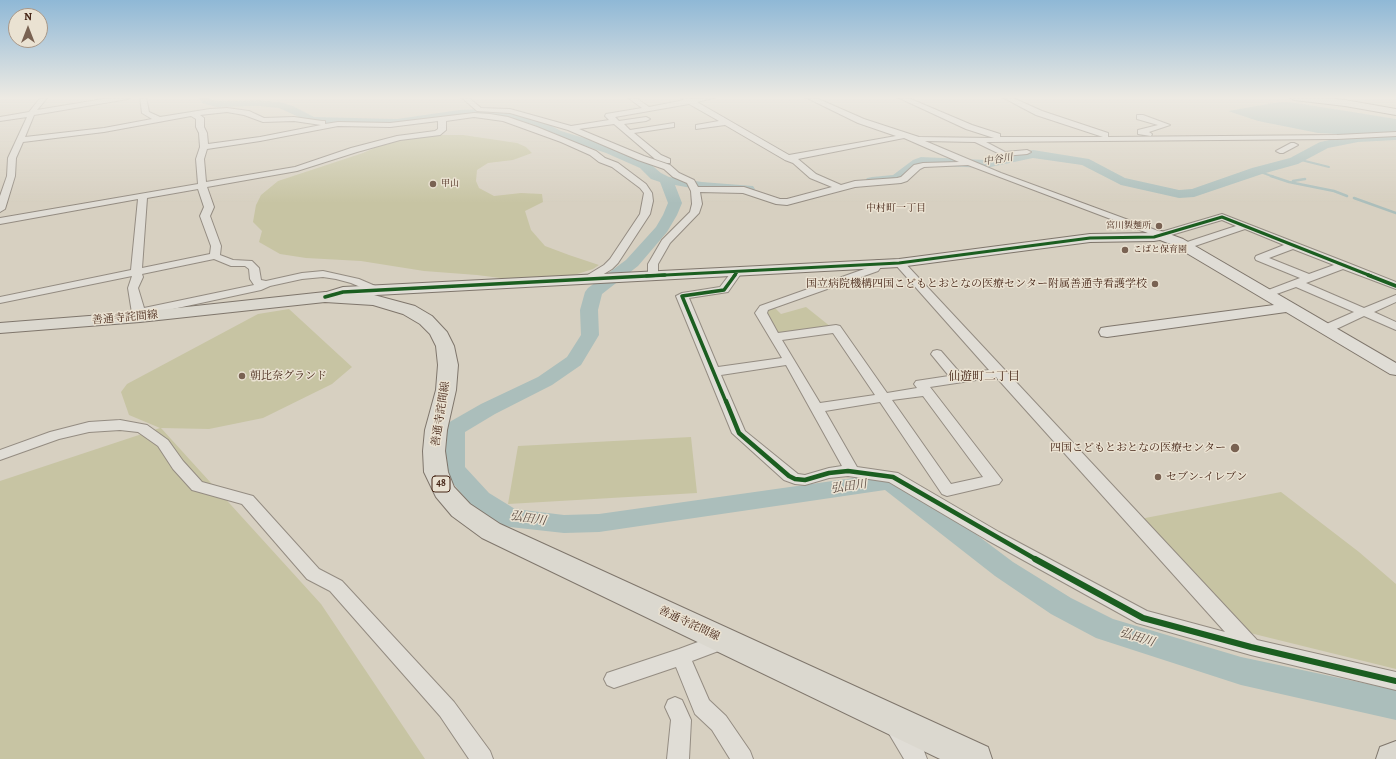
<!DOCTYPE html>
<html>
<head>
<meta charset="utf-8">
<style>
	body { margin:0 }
	#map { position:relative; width:1396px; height:759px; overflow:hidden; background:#d7d0c1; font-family:Alegreya,serif }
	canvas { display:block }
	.north { position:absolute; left:8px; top:8px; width:40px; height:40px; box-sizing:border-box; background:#eae2d2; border:1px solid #a89787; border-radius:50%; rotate:0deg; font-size:11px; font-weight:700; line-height:16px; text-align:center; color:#462617 }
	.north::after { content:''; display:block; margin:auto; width:14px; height:18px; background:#796252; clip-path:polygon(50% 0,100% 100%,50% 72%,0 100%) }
</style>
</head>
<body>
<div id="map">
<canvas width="1396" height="759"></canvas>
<div class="north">N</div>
</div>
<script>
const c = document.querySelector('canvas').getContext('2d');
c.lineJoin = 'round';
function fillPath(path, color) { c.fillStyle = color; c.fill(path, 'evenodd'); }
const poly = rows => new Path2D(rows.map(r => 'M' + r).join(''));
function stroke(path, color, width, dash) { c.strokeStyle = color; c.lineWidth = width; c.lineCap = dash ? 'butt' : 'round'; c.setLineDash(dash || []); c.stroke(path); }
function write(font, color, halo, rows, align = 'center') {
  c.font = font + ' Alegreya,"Noto Serif JP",serif'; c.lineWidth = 3; c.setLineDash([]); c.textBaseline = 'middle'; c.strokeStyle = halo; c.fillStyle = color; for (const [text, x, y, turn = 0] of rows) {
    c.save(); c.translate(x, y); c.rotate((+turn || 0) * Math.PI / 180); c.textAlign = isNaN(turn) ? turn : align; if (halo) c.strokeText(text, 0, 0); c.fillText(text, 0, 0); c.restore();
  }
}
fillPath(poly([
	[438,135,463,135,517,143,526,147,532,153,513,160,488,163,477,170,476,181,479,188,494,196,521,193,542,194,543,202,525,211,531,230,545,246,569,255,599,265,593,269,568,277,508,279,477,275,424,271,361,261,306,258,280,254,259,242,262,231,253,222,256,205,261,195,278,181,363,153,381,145,399,139],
	[774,307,781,314,806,307,831,327,781,333,776,332,764,312,766,309],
	[289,309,352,367,332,384,263,418,209,429,161,428,321,604,425,759,0,759,0,481,160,428,129,415,121,392,127,384,258,314],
	[691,437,697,493,508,504,518,446],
	[1281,492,1359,552,1396,584,1396,669,1250,633,1140,519]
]), '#c7c4a3');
fillPath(poly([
	[1279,102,1290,102,1396,119,1396,132,1354,135,1318,133,1258,121,1228,111]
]), '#abbebb');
stroke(poly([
	[1297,159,1329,167],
	[1258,171,1274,177]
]), '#abbebb', 2);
stroke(poly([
	[1271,176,1289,182,1334,191,1347,196],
	[1293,181,1305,179],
	[1354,198,1396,213]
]), '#abbebb', 2.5);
fillPath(poly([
	[199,97,209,97,210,99,217,101,259,100,280,102,293,106,314,117,397,119,459,110,480,109,501,112,539,119,561,131,614,147,648,162,661,173,669,177,702,182,753,186,755,189,753,192,748,193,702,190,675,185,682,203,677,215,667,232,638,266,602,294,598,310,599,335,581,365,552,385,495,414,465,432,465,467,489,493,515,509,564,515,599,514,889,473,897,475,1013,562,1071,598,1113,619,1241,657,1396,690,1396,720,1241,685,1096,638,1051,614,995,576,885,490,599,532,564,533,510,527,501,525,471,505,446,475,442,469,443,429,446,424,481,404,538,377,567,357,581,335,580,310,585,292,588,288,626,260,656,227,663,215,668,203,660,182,651,179,640,168,606,153,553,135,532,124,480,115,459,116,397,125,312,123,279,108,259,106,216,107,202,103,199,97],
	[1396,132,1396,140,1358,142,1328,148,1298,164,1262,174,1194,197,1179,198,1121,185,1082,165,1033,158,986,168,923,165,902,182,872,185,867,184,865,181,867,178,872,177,893,175,913,160,921,157,986,160,1033,150,1089,159,1125,178,1179,190,1192,189,1252,168,1290,158,1320,142,1358,134,1396,132]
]), '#abbebb');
const street = poly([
	[41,97,48,97,37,110,115,97,131,97,128,99,34,115,25,137,104,128,152,119,142,113,140,97,146,97,149,112,160,117,210,109,227,108,249,111,264,118,294,117,322,121,325,121,325,124,338,122,390,123,474,113,490,114,508,117,537,127,596,151,605,158,618,163,646,184,652,193,653,201,650,214,618,263,612,269,594,280,586,280,585,278,586,276,604,265,610,259,640,214,644,193,640,188,612,167,599,162,590,155,561,142,503,121,474,117,446,121,446,130,440,135,400,140,357,152,297,171,207,187,214,207,210,216,221,246,220,255,233,260,252,261,259,268,261,280,266,281,302,273,323,271,359,279,380,288,382,290,380,292,372,292,351,283,336,279,323,277,302,279,270,286,261,290,145,315,144,319,140,320,136,319,132,313,128,288,132,276,0,303,0,297,131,270,138,199,0,224,0,218,198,184,196,159,200,147,199,133,196,127,196,119,191,116,104,132,23,142,16,158,15,176,5,209,0,212,0,196,7,176,8,158,27,117,0,121,0,117,29,112,41,97],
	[227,112,244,115,263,122,294,121,321,125,260,137,208,144,207,133,204,127,204,118,200,115,227,112],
	[438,121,438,129,435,131,397,136,351,148,295,167,206,182,204,159,207,149,260,141,338,126,390,127,438,121],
	[198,189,204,207,200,216,211,246,210,254,142,268,147,198,198,189],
	[214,259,231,266,245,266,249,269,250,279,254,285,144,308,138,288,143,277,142,274,214,259],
	[461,97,468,97,481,108,510,109,571,126,609,120,605,116,606,114,642,108,627,97,635,97,649,107,684,100,680,97,688,97,691,99,717,97,697,102,789,155,896,136,858,123,805,97,814,97,864,119,919,137,994,138,966,129,897,97,906,97,972,125,1000,134,1000,137,1103,137,1036,115,1002,97,1011,97,1042,111,1108,133,1108,137,1337,135,1396,132,1396,136,1337,139,986,142,1005,152,1027,150,1031,152,1027,154,1004,156,975,142,925,141,1001,173,1161,232,1222,214,1348,263,1396,282,1396,289,1343,269,1306,283,1364,308,1396,295,1396,302,1374,312,1396,322,1396,330,1364,316,1330,332,1322,332,1320,329,1322,326,1354,312,1296,287,1271,296,1263,296,1261,294,1263,292,1300,278,1256,260,1255,258,1256,256,1284,245,1245,229,1189,248,1185,249,1180,246,1181,244,1236,226,1222,220,1161,238,968,165,924,167,920,169,907,181,901,183,855,187,787,205,776,204,743,193,700,192,702,204,699,213,670,243,658,264,658,276,653,279,648,276,648,264,662,240,690,212,692,204,691,191,687,183,673,177,664,169,638,160,568,130,510,113,477,111,461,97],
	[689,104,719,121,696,125,696,129,725,125,785,160,793,163,810,178,832,187,787,199,780,199,744,187,698,187,694,180,679,173,670,165,644,156,579,129,614,124,655,159,667,163,670,163,670,159,661,155,634,133,674,127,674,123,630,130,624,124,646,121,650,119,646,117,619,121,615,117,689,104],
	[904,138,959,162,923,163,914,165,901,177,897,178,855,181,841,185,816,174,798,159,904,138],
	[1293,249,1334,265,1309,274,1269,258,1293,249],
	[1137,115,1143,115,1170,125,1149,132,1152,134,1151,136,1138,134,1138,130,1158,125,1137,119,1137,115],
	[1291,143,1294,143,1298,145,1283,153,1280,153,1276,151,1291,143],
	[879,260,884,263,878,271,768,310,767,313,778,333,836,325,840,326,887,393,917,388,914,384,916,381,949,376,931,354,933,351,937,350,941,351,961,374,989,370,894,263,895,261,903,261,1257,640,1396,672,1396,690,1251,655,1137,623,987,540,889,482,848,476,829,478,805,485,795,484,784,480,732,433,676,296,682,293,720,287,733,270,741,270,742,272,728,292,689,298,718,367,782,358,755,313,760,306,870,267,875,261,879,260],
	[833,333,875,395,820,403,782,340,833,333],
	[786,365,842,466,829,468,805,475,798,474,745,431,721,375,786,365],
	[996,377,1225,632,1147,611,999,532,898,473,857,467,825,411,880,402,942,494,947,496,994,485,999,484,1002,480,930,387,996,377],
	[923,396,983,477,951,484,892,400,923,396],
	[120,420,147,425,168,440,183,461,202,482,253,496,319,569,342,581,454,702,490,751,493,759,469,759,440,716,330,591,307,579,242,504,192,490,173,469,158,446,138,432,120,430,89,432,59,439,0,460,0,450,50,432,89,422,120,420],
	[722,633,729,635,731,641,729,647,692,661,709,700,726,716,750,751,753,759,730,759,712,730,695,714,676,667,614,688,607,685,604,679,607,673,679,649,722,633],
	[675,697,682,700,691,720,689,759,667,759,671,720,665,707,668,700,675,697],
	[895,717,902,720,924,751,927,759,904,759,885,727,888,720,895,717]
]);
const secondary = poly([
	[1289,97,1319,97,1345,100,1396,109,1396,115,1345,106,1294,100,1289,97],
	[1161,231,1183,239,1396,363,1396,375,1390,374,1286,312,1107,337,1101,336,1099,332,1101,328,1107,327,1274,305,1173,245,1160,240,1154,241,1090,242,899,267,376,295,344,297,325,302,320,300,317,297,320,294,343,287,899,259,1090,234,1153,233,1161,231]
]);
const primary = poly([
	[325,292,374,295,415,306,432,316,447,332,454,346,458,365,456,390,447,430,445,451,448,472,454,487,470,504,500,524,988,747,992,759,940,759,482,538,452,516,436,497,424,472,423,451,425,430,436,390,438,365,436,346,430,334,420,324,403,314,373,305,325,302,140,322,0,333,0,323,140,312,325,292],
	[1396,741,1396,759,1376,759,1380,747,1396,741]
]);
stroke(street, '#948c82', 2);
stroke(secondary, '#7f766c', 2);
stroke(primary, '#7f766c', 2);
fillPath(street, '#e0ddd6');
fillPath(secondary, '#e0ddd6');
fillPath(primary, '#dbd8cf');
stroke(poly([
	[646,276,899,263,1090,238,1154,237,1222,217,1371,276],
	[734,276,737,272]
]), '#1b5e20', 3);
stroke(poly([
	[1368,275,1396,286],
	[325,297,343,292,665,275],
	[726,402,682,296,724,290,735,275]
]), '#1b5e20', 3.5);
stroke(poly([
	[726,401,739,433,789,476,795,479,805,480,829,473,848,471,893,477,1037,560]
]), '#1b5e20', 4.5);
stroke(poly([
	[1035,559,1143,618,1251,647,1396,681]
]), '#1b5e20', 6);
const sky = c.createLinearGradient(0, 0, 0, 203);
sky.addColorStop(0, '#8fb8d6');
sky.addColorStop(0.48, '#edeae3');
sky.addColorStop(1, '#edeae300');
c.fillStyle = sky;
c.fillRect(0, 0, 1396, 203);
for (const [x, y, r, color] of [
	[433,184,4,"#796252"],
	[1159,226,4,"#796252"],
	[1125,250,4,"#796252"],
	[1155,284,4,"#796252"],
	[242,376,4,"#796252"],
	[1235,448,5,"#796252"],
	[1158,477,4,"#796252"]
]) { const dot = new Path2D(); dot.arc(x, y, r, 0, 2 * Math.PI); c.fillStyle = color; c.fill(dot); stroke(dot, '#eae2d2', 1.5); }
write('9px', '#462617', '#eae2d2', [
	["甲山",441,184],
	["宮川製麺所",1151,226,"right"],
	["こばと保育園",1133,250]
], 'left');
write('italic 10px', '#5a4a40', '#eae2d2', [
	["中谷川",998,160,-9]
]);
write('10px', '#462617', '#eae2d2', [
	["中村町一丁目",896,209]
]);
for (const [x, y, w] of [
	[441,484,18]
]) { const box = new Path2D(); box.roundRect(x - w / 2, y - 8, w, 16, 3); c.fillStyle = '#eae2d2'; c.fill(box); stroke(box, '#462617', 1); }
write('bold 10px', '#462617', null, [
	["48",441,484]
]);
write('11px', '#462617', '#eae2d2', [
	["国立病院機構四国こどもとおとなの医療センター附属善通寺看護学校",1147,284],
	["朝比奈グランド",250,376,"left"],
	["四国こどもとおとなの医療センター",1226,448],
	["セブン-イレブン",1166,477,"left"]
], 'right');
write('11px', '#462617', '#eae2d2', [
	["善通寺詫間線",125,318,-5],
	["善通寺詫間線",441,414,-81],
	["善通寺詫間線",689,624,25]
]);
write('12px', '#462617', '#eae2d2', [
	["仙遊町二丁目",984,377]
]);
write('italic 12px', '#5a4a40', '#eae2d2', [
	["弘田川",849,487,-8],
	["弘田川",528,519,9],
	["弘田川",1137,638,17]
]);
</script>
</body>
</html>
